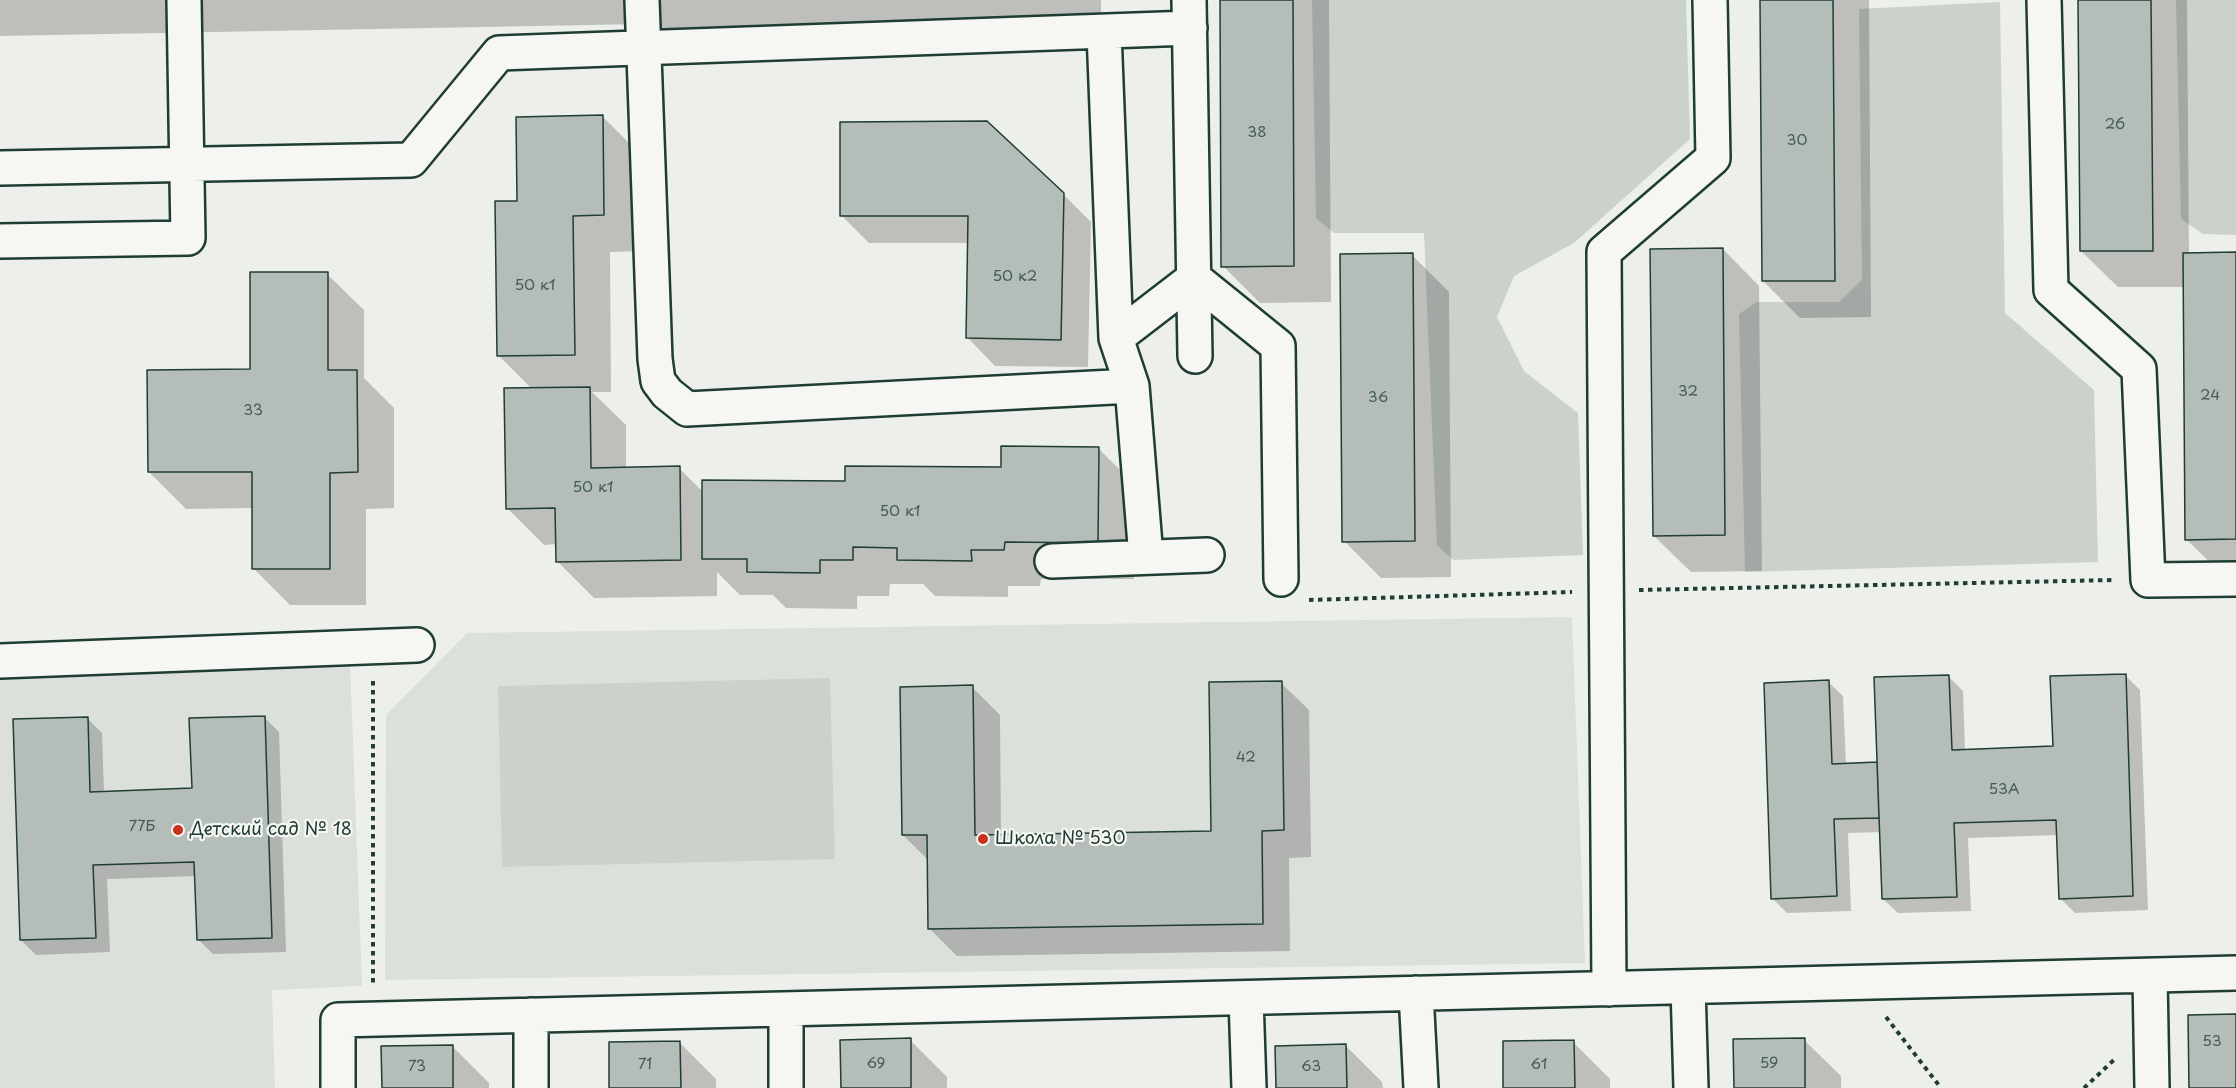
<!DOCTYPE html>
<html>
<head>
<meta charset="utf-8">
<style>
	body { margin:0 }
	canvas { display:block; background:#edefea }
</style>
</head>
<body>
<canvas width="2236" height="1088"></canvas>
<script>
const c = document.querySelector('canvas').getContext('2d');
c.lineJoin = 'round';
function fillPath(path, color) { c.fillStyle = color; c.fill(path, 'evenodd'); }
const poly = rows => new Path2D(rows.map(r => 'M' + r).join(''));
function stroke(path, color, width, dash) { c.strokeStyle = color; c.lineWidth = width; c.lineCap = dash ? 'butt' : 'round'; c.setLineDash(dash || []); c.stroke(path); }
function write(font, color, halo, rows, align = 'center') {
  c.font = font + ' "Playpen Sans",sans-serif'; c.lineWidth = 4.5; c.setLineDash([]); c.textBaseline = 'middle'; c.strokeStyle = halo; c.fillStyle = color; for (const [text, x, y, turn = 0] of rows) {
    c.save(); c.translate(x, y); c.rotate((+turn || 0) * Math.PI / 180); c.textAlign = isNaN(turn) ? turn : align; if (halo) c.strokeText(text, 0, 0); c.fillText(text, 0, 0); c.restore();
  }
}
fillPath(poly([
	[1572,617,1585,963,385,980,386,715,467,633],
	[350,661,362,986,272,990,275,1088,0,1088,0,675]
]), '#dce0db');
fillPath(poly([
	[1312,0,1686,0,1690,139,1574,243,1514,276,1497,317,1524,371,1578,413,1583,555,1453,560,1437,545,1424,233,1334,233,1316,218],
	[2176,0,2236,0,2236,235,2203,234,2181,219],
	[2000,2,2005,313,2094,390,2098,562,1745,572,1739,314,1757,302,1839,302,1862,280,1859,9],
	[830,678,835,859,502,867,498,686]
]), '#cbd2cc');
fillPath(poly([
	[0,0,1101,0,1101,21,654,30,643,24,0,36],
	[1221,0,1329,0,1331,302,1260,303,1223,266],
	[1761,0,1869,0,1871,317,1800,318,1763,281],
	[2080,0,2187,0,2189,254,2236,254,2236,576,2224,576,2187,540,2185,287,2118,287,2081,251],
	[603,117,639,153,641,251,610,252,611,392,592,392,626,425,626,469,679,468,704,493,1002,469,1098,448,1135,485,1134,579,1041,579,1040,586,1008,586,1008,597,935,596,923,584,890,584,889,596,857,596,857,609,786,608,773,595,740,595,717,572,717,596,594,598,557,561,557,544,544,545,507,508,532,389,499,356,519,202],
	[1063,194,1091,222,1088,367,995,366,968,338,969,243,869,243,842,216],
	[1723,249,1759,286,1762,571,1691,572,1654,536],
	[1412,255,1449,292,1451,577,1381,578,1344,541],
	[327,274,364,310,364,378,394,408,394,508,366,509,366,605,290,605,253,568,253,508,186,509,149,472,252,371],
	[2125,675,2140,690,2148,910,2075,913,2060,898,2058,835,1968,838,1971,911,1898,913,1883,899,1881,832,1848,833,1851,911,1787,913,1773,899,1828,682,1843,696,1846,765,1878,764,1948,676,1963,691,1965,751,2054,748],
	[1281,683,1309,710,1311,857,1289,858,1290,951,957,956,929,928,928,860,903,835,972,687,1000,715,1001,836,1212,832],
	[264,717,279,732,286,952,213,954,199,940,196,876,107,879,110,952,36,955,21,940,87,718,102,733,104,793,193,789],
	[910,1040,947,1077,947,1088,842,1088],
	[1804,1040,1841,1076,1841,1088,1736,1088],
	[679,1042,716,1079,716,1088,611,1088],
	[1573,1042,1610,1079,1610,1088,1505,1088],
	[452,1046,489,1083,489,1088,384,1088],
	[1346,1046,1382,1082,1383,1088,1277,1088]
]), '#0003');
const building = poly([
	[1220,0,1293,0,1294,266,1221,267,1220,0],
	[1760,0,1833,0,1835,281,1762,281,1760,0],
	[2078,0,2151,0,2153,251,2080,251,2078,0],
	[603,115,604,215,573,216,575,355,497,356,495,201,517,201,516,117,603,115],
	[987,121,1064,193,1061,340,966,338,968,216,840,216,840,122,987,121],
	[1723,248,1725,535,1653,536,1650,249,1723,248],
	[2236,252,2236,539,2185,540,2183,253,2236,252],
	[1413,253,1415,541,1342,542,1340,254,1413,253],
	[250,272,328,272,328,370,357,370,358,472,330,473,330,569,252,569,252,472,148,472,147,370,250,369,250,272],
	[590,387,591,468,680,466,681,560,556,562,555,508,506,509,504,388,590,387],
	[1001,446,1099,447,1098,543,1005,542,1004,550,971,550,972,561,897,560,897,548,853,547,853,560,820,560,820,573,747,572,747,559,702,559,702,480,845,481,845,466,1001,467,1001,446],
	[2126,674,2133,896,2059,899,2056,820,1954,823,1957,897,1882,899,1874,677,1949,675,1952,750,2053,746,2050,676,2126,674],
	[1829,680,1832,764,1877,762,1879,818,1834,819,1837,896,1771,899,1764,683,1829,680],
	[1282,681,1284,830,1262,831,1263,924,928,929,927,835,902,835,900,687,973,685,975,835,1211,831,1209,682,1282,681],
	[265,716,272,938,197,940,194,862,93,865,96,938,20,940,13,719,88,717,90,792,192,788,189,718,265,716],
	[2236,1014,2236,1088,2189,1088,2188,1015,2236,1014],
	[911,1038,911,1088,841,1088,840,1040,911,1038],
	[1805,1038,1805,1088,1734,1088,1733,1039,1805,1038],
	[1574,1040,1575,1088,1503,1088,1503,1041,1574,1040],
	[680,1041,681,1088,609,1088,609,1042,680,1041],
	[1346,1044,1347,1088,1276,1088,1275,1046,1346,1044],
	[453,1045,453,1088,382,1088,381,1046,453,1045]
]);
fillPath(building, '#b4bdb8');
stroke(building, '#1f3d34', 1.5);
const minor = poly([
	[642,0,655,359,658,381,667,393,687,409,1132,386],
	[1189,0,1195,356],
	[2044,0,2051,290,2139,369,2148,580,2236,579],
	[1104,32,1116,338,1132,386,1146,557],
	[0,168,411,160,499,53,1190,28],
	[0,241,188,238,184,0],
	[1116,338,1194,278,1278,346,1281,579],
	[1052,561,1207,555],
	[0,661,417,645],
	[2150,976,2152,1088],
	[1688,987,1691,1088],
	[1609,989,1604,252,1713,158,1710,0],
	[1416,993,1421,1088],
	[1246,998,1249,1088],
	[786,1009,786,1088],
	[338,1088,338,1020,2236,973],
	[531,1088,531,1015]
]);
stroke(minor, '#1f3d34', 38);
stroke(poly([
	[1639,590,2114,580],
	[1309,600,1572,592],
	[373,681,373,985],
	[1886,1017,1941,1088],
	[2084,1088,2115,1059]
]), '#1f3d34', 4, [4.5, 4.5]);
stroke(minor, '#f6f6f2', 33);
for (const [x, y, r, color] of [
	[178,830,6,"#c8321e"],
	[983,839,6,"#c8321e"]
]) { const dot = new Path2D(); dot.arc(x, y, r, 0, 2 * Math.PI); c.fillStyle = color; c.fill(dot); stroke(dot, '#f6f6f2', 2); }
write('15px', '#445d55', null, [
	["26",2115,125],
	["38",1257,133],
	["30",1797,141],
	["50 к2",1015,277],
	["50 к1",535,286],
	["32",1688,392],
	["24",2210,396],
	["36",1378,398],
	["33",253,411],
	["50 к1",593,488],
	["50 к1",900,512],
	["42",1246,758],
	["53А",2004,790],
	["77Б",142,827],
	["53",2212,1042],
	["69",876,1064],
	["59",1769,1064],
	["71",645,1065],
	["61",1539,1065],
	["73",417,1067],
	["63",1311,1067]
]);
write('18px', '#1f3d34', '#f6f6f2', [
	["Детский сад № 18",190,830],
	["Школа № 530",995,839]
], 'left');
</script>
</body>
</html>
